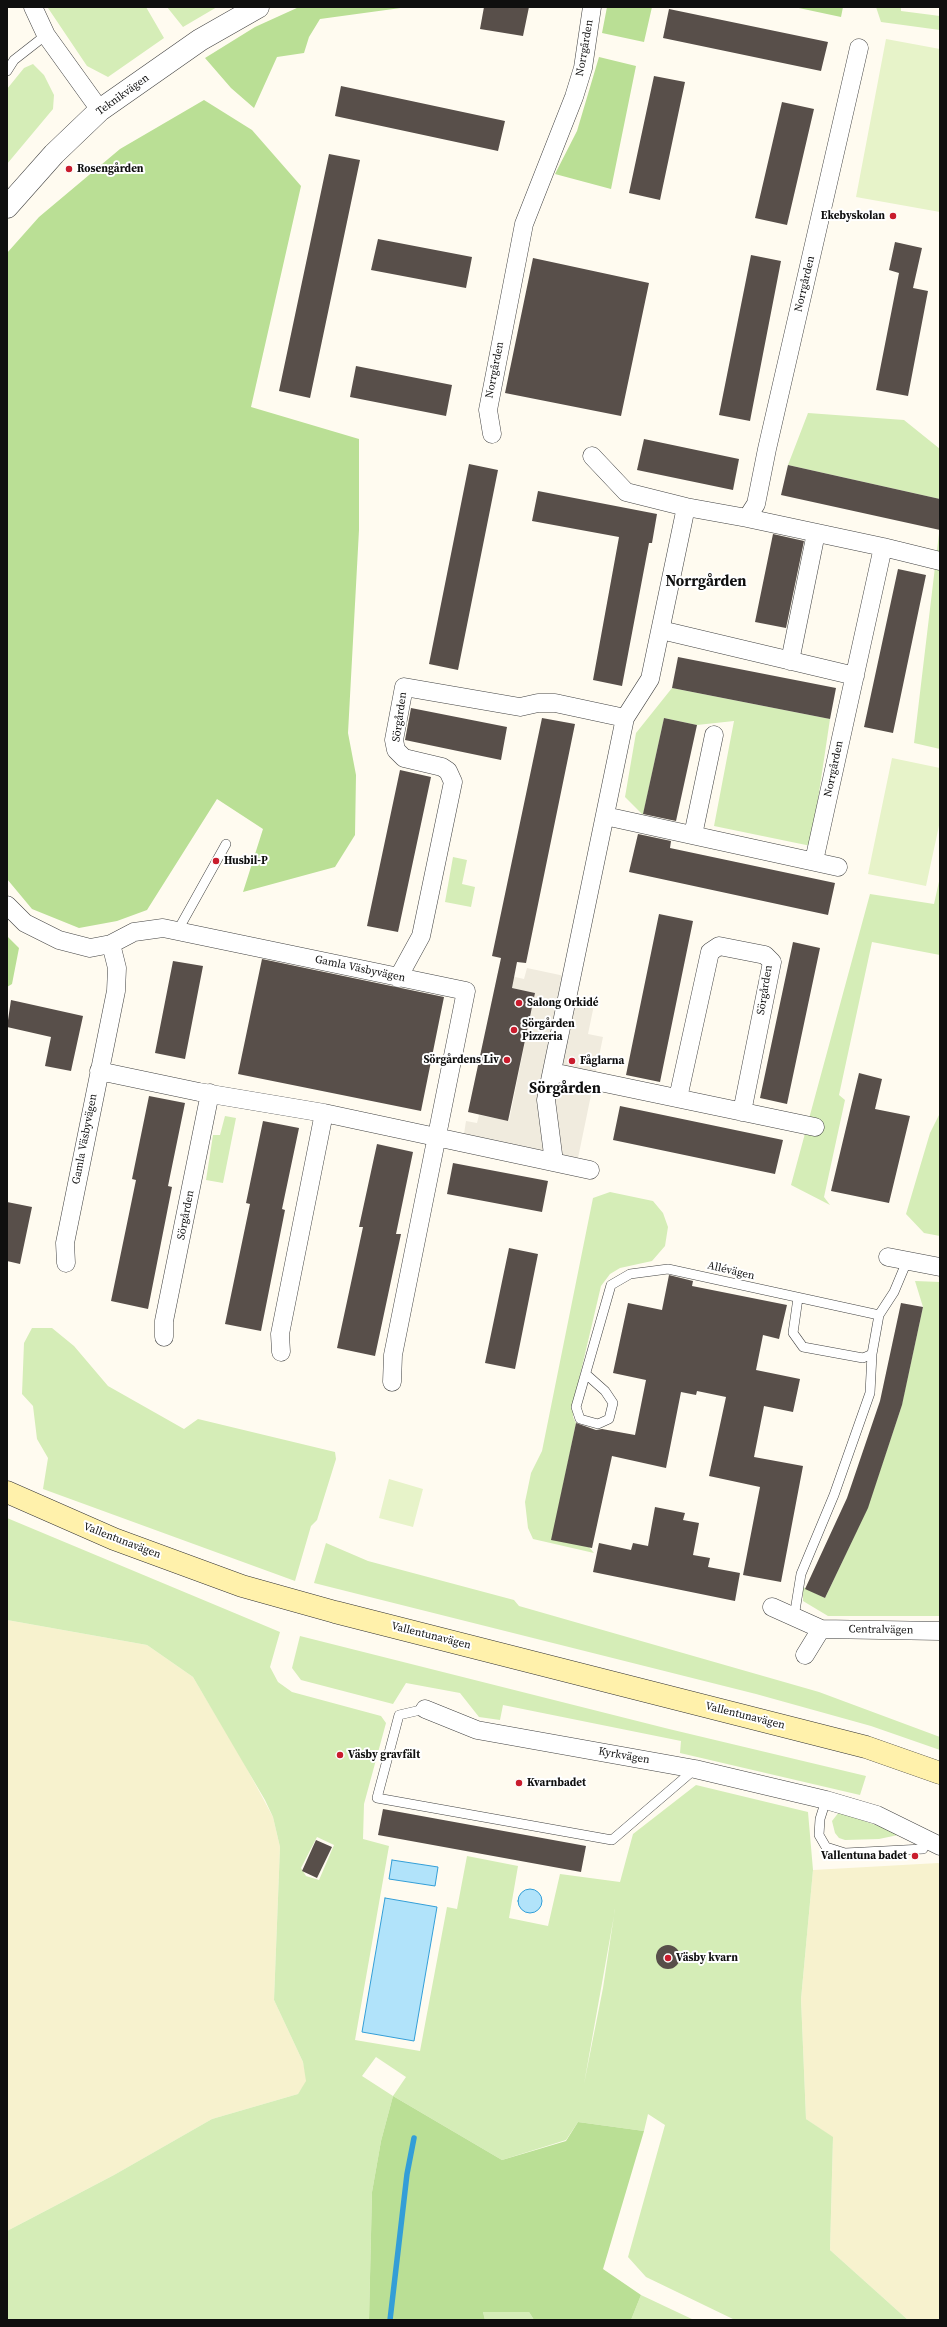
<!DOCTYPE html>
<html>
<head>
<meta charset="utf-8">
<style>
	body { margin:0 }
	#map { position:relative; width:947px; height:2327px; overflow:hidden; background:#fffbf0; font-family:"Source Serif 4",serif }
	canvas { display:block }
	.frame { position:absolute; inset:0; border:8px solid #0f0f0f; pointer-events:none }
</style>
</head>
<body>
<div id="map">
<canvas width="947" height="2327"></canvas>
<div class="frame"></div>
</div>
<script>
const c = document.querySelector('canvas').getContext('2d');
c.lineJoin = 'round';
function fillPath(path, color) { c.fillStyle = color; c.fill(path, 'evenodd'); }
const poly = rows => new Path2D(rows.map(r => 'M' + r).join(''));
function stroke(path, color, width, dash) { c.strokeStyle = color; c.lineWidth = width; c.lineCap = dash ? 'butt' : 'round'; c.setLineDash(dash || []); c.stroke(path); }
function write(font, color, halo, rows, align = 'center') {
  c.font = font + ' "Source Serif 4",serif'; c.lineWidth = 4; c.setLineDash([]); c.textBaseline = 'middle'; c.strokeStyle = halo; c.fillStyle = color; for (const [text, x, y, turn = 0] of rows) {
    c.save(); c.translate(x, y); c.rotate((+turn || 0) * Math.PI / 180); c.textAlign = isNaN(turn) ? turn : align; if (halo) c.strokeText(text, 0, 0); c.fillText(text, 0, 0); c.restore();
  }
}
fillPath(poly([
	[7,1620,147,1645,193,1677,239,1754,273,1817,280,1847,274,2000,303,2062,307,2081,298,2094,212,2119,114,2175,7,2231],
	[938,1863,940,1864,940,2320,908,2320,830,2250,833,2138,806,2119,801,1999,813,1870]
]), '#f7f2ce');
fillPath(poly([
	[146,7,164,38,108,77,87,66,48,8],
	[167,7,217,7,183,27],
	[876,7,901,7,901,11,940,16,940,30,881,22],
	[33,64,44,75,54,95,53,109,7,164,7,89,24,68],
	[808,413,904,420,940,449,940,499,788,465],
	[940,525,940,749,914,743],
	[672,688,830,719,811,846,714,826,734,721,697,725,664,718,643,815,625,797,636,733],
	[453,857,467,860,462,884,475,887,471,907,445,902],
	[940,877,940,955,872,942,839,1095,845,1100,824,1197,830,1205,791,1185,870,894,934,904],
	[940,1113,940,1236,924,1233,906,1214,930,1133],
	[225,1116,236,1118,223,1183,206,1180,213,1135,220,1135],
	[610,1192,653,1201,663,1213,668,1227,665,1246,652,1261,620,1268,610,1274,601,1286,573,1405,573,1417,576,1423,552,1539,589,1547,594,1553,533,1539,528,1528,525,1502,531,1473,542,1451,593,1198],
	[915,1281,940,1282,940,1616,828,1616,803,1601,803,1587,825,1598,867,1509,901,1408,923,1307],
	[32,1328,52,1328,74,1346,108,1386,184,1429,198,1419,335,1452,336,1459,317,1520,311,1526,295,1581,43,1489,48,1458,37,1439,33,1406,22,1394,24,1343],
	[7,1518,280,1632,270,1667,278,1682,292,1692,381,1716,386,1723,364,1804,363,1839,389,1846,355,2040,420,2051,447,1907,457,1909,467,1856,518,1866,509,1918,548,1926,560,1874,620,1882,633,1834,696,1785,808,1812,813,1870,801,1999,806,2119,833,2137,830,2250,908,2320,735,2320,646,2277,628,2257,665,2125,648,2114,644,2131,578,2122,566,2140,502,2160,393,2096,381,2141,372,2192,369,2320,7,2320,7,2231,114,2175,212,2119,298,2094,306,2081,303,2062,274,2000,280,1847,273,1817,265,1800,193,1677,147,1645,7,1620],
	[317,1837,334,1845,319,1880,306,1876,301,1868],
	[615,1909,603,1988,584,2084,615,1910],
	[376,2057,406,2077,393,2096,362,2076],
	[326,1543,368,1561,514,1600,519,1606,819,1692,940,1737,940,1750,871,1726,756,1694,314,1583],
	[300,1636,669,1729,866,1776,860,1795,680,1753,681,1741,503,1705,500,1720,479,1717,460,1693,406,1683,393,1704,301,1680,292,1668],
	[839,1812,898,1833,898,1835,879,1839,845,1840,839,1838,835,1833,832,1821],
	[641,2295,694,2320,631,2320],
	[483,2312,529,2312,534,2320,485,2320]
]), '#d5edb7');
fillPath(poly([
	[299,7,408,7,320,19,309,37,304,53,277,57,254,108,231,88,205,58,255,27],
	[607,7,652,7,644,42,602,33],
	[794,7,843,7,841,17],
	[599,57,636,66,611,189,555,174,577,131],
	[204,100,252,130,301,186,251,407,359,439,359,530,348,733,356,775,355,835,335,867,243,892,263,829,217,799,147,910,117,921,79,928,32,909,7,879,7,253,39,217,120,149],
	[7,936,19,948,12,984,7,987],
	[393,2096,502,2160,566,2141,578,2122,644,2131,603,2269,641,2295,631,2320,534,2320,529,2312,483,2312,485,2320,369,2320,372,2192,381,2141]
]), '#badf95');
fillPath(poly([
	[886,39,940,49,940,212,856,197],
	[892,758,940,768,940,821,926,886,868,874],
	[389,1479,423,1489,413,1527,379,1518]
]), '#e7f3c9');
fillPath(poly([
	[527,968,574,978,569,999,594,1005,588,1034,603,1037,578,1158,464,1134,466,1121,477,1123,479,1115,509,1121,535,993,512,988,513,981,497,977,498,973,524,979]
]), '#f0ebde');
const water = poly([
	[392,1860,438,1867,435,1886,389,1879,392,1860],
	'518 1901a12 12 0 1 1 24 0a12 12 0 1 1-24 0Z',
	[385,1898,437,1907,414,2041,362,2032,385,1898]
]);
fillPath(water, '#b1e3fa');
stroke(water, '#339ed7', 1);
stroke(poly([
	[390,2320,407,2174,414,2138]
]), '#339ed7', 5.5);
fillPath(poly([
	[484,7,529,7,523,36,480,29],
	[669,9,828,42,821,71,663,38],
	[654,76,685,82,660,200,629,193],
	[341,86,505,121,498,151,335,116],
	[782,102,814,109,787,225,755,218],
	[329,154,360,160,310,398,279,391],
	[378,239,472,257,466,288,371,270],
	[895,242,922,248,913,288,928,291,908,396,876,390,899,273,889,270],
	[751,255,781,261,750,421,719,415],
	[533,258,649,283,621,416,505,393],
	[356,366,452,385,446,416,350,397],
	[644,439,739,459,733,490,637,470],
	[469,464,498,470,458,670,429,664],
	[788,465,940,499,940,530,781,495],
	[538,491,657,514,652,543,649,543,622,686,593,680,619,537,532,521],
	[773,534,804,541,786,628,755,622],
	[898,569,926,575,893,733,864,727],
	[678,657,836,688,830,719,672,688],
	[411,708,507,727,501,760,405,740],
	[542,718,575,724,526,963,517,962,512,988,535,993,508,1121,468,1112,501,958,492,956],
	[664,718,697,725,676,821,643,814],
	[400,770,431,777,398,932,367,926],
	[638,834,671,841,670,848,835,883,828,915,629,872],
	[659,914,693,921,660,1082,626,1075],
	[793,942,820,948,787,1104,760,1098],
	[262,959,444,997,421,1111,238,1074],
	[173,961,203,966,185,1059,155,1053],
	[11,1000,83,1016,71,1071,45,1066,51,1037,7,1027],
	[859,1073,882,1079,875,1109,910,1116,889,1203,831,1191],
	[149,1096,185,1103,168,1186,172,1187,148,1309,111,1301,136,1180,132,1179],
	[620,1106,783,1140,775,1174,613,1140],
	[263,1121,299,1128,282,1209,285,1210,261,1331,225,1324,250,1204,246,1203],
	[377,1144,413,1152,396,1234,401,1234,375,1356,337,1348,363,1227,359,1227],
	[453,1163,548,1181,542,1212,447,1194],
	[7,1202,32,1207,20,1264,7,1261],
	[509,1248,538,1254,515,1369,485,1363],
	[669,1275,693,1281,692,1286,787,1305,779,1339,763,1335,756,1370,800,1379,793,1412,764,1406,754,1457,803,1466,781,1582,743,1575,760,1487,709,1476,726,1397,697,1391,696,1395,681,1392,666,1468,612,1456,592,1548,551,1540,576,1423,596,1430,602,1429,635,1435,646,1380,613,1373,628,1303,662,1310],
	[901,1303,923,1307,902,1405,868,1508,825,1598,805,1589,847,1498,880,1401],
	[655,1507,685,1513,683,1520,699,1523,693,1555,710,1558,708,1567,740,1573,735,1601,593,1572,599,1543,631,1550,633,1543,648,1546],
	[383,1809,586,1846,581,1872,378,1835],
	[316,1840,332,1847,317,1878,302,1871],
	'656 1957a12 12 0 1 1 24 0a12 12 0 1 1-24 0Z'
]), '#584f4a');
const service = poly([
	[7,71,14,60,46,35],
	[178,930,226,844],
	[798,1298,793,1333,803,1347,863,1358,872,1354,879,1315],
	[587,1375,605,1391,613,1403,609,1419,598,1424,580,1419,576,1407,611,1285,630,1274,668,1269,879,1315,894,1292,907,1261],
	[794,1617,801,1574,834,1495,870,1393,872,1354],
	[425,1709,399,1715,377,1798,612,1840,695,1769],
	[826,1800,820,1819,819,1835,826,1847,845,1853,923,1849,928,1840]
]);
const minor = poly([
	[33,7,46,35,100,110],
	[492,434,488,410,524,224,574,97,583,68,592,7],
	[592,456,626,492,686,507],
	[747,518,883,547,940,561],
	[661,630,855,676],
	[790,661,816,533],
	[625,718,650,679,686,507,747,518,756,504,767,449,859,48],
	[605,816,838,867],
	[693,835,714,735],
	[814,861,883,547],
	[7,905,25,923,59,940,90,948,111,944,134,932,163,928,466,991,393,1355,392,1382],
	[398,978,421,936,453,782,448,771,442,767,404,758,396,750,394,740,404,687,520,707,538,703,555,703,625,718,546,1100,554,1162],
	[99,1071,199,1092,324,1113,590,1170],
	[552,1072,815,1127],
	[678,1098,710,952,719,946,765,955,772,962,742,1112],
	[888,1257,940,1267],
	[66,1263,65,1243,116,991,117,968,111,944],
	[164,1337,164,1321,210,1093],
	[281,1352,280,1334,324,1113],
	[772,1607,821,1629,940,1631],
	[805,1655,821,1629],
	[425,1709,477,1730,695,1769,826,1800,877,1815,940,1846]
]);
const tertiary = poly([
	[7,207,54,154,100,110,200,40,258,7]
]);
const secondary = poly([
	[7,1492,114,1539,242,1586,335,1612,866,1747,940,1773]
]);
stroke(service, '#424242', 10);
stroke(minor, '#424242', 19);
stroke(tertiary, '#424242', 23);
stroke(secondary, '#313131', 23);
stroke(service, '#fff', 9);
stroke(minor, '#fff', 18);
stroke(tertiary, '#fff', 22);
stroke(secondary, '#fff1ab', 22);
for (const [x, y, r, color] of [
	[69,169,4,"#c91c2d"],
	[893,216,4,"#c91c2d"],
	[216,861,4,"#c91c2d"],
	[519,1003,4,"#c91c2d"],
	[514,1030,4,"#c91c2d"],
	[507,1060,4,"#c91c2d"],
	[572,1061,4,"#c91c2d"],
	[340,1755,4,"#c91c2d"],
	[519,1783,4,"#c91c2d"],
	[915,1856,4,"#c91c2d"],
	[668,1958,4,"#c91c2d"]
]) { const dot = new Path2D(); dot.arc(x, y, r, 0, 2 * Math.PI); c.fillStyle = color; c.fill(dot); stroke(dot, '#fff', 1.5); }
write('11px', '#0f0f0f', '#fff', [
	["Norrgården",585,48,-80],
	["Teknikvägen",123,95,-36],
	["Norrgården",805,284,-77],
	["Norrgården",495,370,-79],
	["Sörgården",400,717,-82],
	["Norrgården",834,769,-78],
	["Gamla Väsbyvägen",360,969,12],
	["Sörgården",765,990,-81],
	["Gamla Väsbyvägen",85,1139,-79],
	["Sörgården",186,1215,-79],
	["Allévägen",731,1271,13],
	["Vallentunavägen",122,1541,21],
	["Centralvägen",881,1630,1],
	["Vallentunavägen",431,1636,14],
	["Vallentunavägen",745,1716,14],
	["Kyrkvägen",624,1756,10]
]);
write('bold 11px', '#0f0f0f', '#fff', [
	["Rosengården",77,169],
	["Ekebyskolan",885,216,"right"],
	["Husbil-P",224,861],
	["Salong Orkidé",527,1003],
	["Sörgården",522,1024],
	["Pizzeria",522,1037],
	["Sörgårdens Liv",499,1060,"right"],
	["Fåglarna",580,1061],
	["Väsby gravfält",348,1755],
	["Kvarnbadet",527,1783],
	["Vallentuna badet",907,1856,"right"],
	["Väsby kvarn",676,1958]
], 'left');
write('bold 15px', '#0f0f0f', '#fff', [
	["Norrgården",706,582],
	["Sörgården",565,1089]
]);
</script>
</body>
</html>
